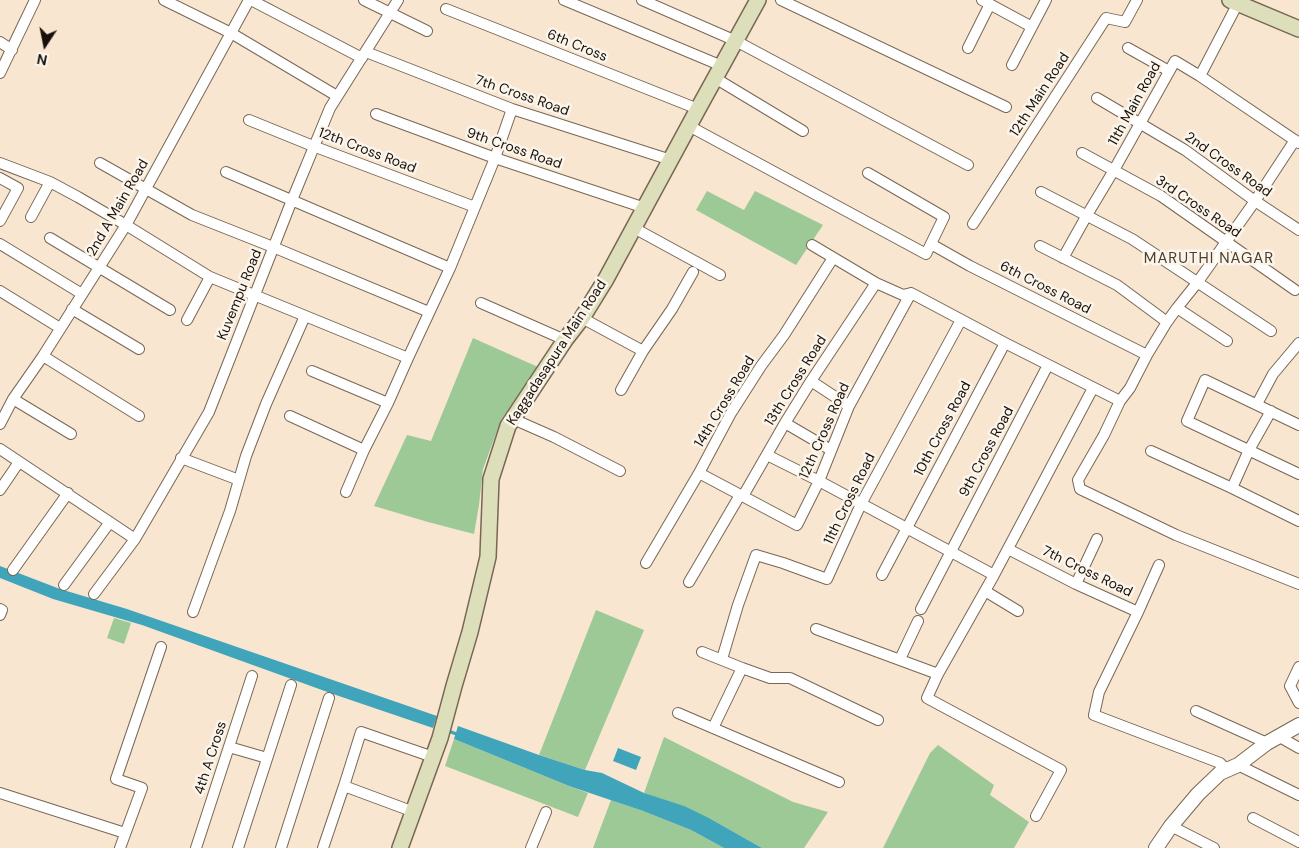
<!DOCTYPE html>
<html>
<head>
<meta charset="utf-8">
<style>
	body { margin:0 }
	#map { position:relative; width:1299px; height:848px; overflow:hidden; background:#f8e6d0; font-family:"DM Sans",sans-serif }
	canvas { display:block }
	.north { position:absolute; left:20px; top:20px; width:50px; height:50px; -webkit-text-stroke:4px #fcf5ec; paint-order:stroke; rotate:191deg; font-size:14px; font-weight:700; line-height:20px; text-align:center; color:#17110a }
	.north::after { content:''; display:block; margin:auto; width:18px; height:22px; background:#17110a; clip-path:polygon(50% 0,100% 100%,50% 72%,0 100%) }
</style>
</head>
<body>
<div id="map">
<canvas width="1299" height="848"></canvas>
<div class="north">N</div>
</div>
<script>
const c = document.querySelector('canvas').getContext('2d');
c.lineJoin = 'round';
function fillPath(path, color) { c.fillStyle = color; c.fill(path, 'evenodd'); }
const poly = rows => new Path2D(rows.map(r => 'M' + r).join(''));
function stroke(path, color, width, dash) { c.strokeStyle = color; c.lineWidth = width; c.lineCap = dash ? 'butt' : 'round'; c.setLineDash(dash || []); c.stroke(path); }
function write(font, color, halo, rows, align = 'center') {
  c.font = font + ' "DM Sans",sans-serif'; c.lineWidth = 5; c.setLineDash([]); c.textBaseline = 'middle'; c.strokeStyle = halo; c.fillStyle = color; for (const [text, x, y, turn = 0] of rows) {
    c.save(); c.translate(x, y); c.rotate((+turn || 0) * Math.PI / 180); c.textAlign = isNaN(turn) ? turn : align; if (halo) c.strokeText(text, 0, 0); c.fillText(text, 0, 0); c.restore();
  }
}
fillPath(poly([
	[707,191,744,210,755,191,823,225,796,265,696,210],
	[473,338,538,367,501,420,483,469,479,505,474,534,428,522,374,506,407,435,431,441],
	[596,610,644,630,585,770,539,755],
	[114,618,131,623,124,644,107,638],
	[664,737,793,802,828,812,804,848,762,848,709,818,644,793],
	[454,739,569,786,588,793,578,817,445,766],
	[938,745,994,785,990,795,1029,822,1014,848,883,848,930,753],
	[611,800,643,811,691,830,724,848,593,848]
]), '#9dc997');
fillPath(poly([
	[0,566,60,589,127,609,437,716,433,728,333,694,142,625,53,599,0,578],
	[458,726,539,755,585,770,602,773,644,793,684,806,709,818,762,848,724,848,691,830,643,811,569,786,454,739],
	[618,748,641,757,636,770,613,761]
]), '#40a5bb');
stroke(poly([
	[446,730,459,735]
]), '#40a5bb', 3);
const minor = poly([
	[164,0,231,33,337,96],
	[251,0,362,58],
	[364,0,427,31],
	[564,0,722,66],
	[642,0,736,41,968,165],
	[781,0,1006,107],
	[982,0,1032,27],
	[446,9,698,109],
	[0,42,12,50],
	[968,48,990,4],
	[1128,48,1169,71],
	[366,52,512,109,671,160],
	[1012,65,1046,0],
	[0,73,35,0],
	[1200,76,1299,143],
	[715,78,803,131],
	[1097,98,1185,150,1255,201,1299,230],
	[376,114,495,158,645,208],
	[249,120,313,146,475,207],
	[689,126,926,254,944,217,868,173],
	[1082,153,1161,196,1295,290],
	[0,163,50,182,78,197,126,225,210,277,408,358],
	[100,163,192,215,273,247,429,312],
	[226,172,450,268],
	[0,178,18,188,0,221],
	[1041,192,1132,239,1271,331],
	[31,217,50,182],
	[973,224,1106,18,1125,22,1137,0],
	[634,228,720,275],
	[50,238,170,310],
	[0,244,82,294],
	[931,244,970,266,1147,355],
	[812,245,876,283,903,295,911,293,1005,343,1120,401,1130,388,1147,355,1167,322,1177,308,1197,283,1255,201,1295,140],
	[1040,246,1117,285,1167,322],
	[1063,258,1087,215,1114,170,1175,61,1200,76,1238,3],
	[0,291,60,328],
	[481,303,565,340],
	[1177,308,1227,341],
	[72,309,139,349],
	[582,318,643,351],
	[187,320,210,277],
	[43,356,139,416],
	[312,371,388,403],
	[811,381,849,406],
	[621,390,643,351,672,309,693,272],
	[13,399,71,434],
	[1120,401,1104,435,1078,480,1080,489,1176,535,1299,584],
	[1257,404,1273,374,1299,343],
	[290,416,364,450],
	[513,419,554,437,620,471],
	[785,423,831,450],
	[0,424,13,399,43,356,126,225,249,0],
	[1299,425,1205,380,1187,421,1299,474],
	[0,449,135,539],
	[1151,451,1232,488,1299,521],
	[767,455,819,481,994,575,1093,388],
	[181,458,239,480],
	[699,473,797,525,819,481,849,406,911,293],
	[1232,488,1249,450,1271,411],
	[0,490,19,462],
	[346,492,364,450,388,403,408,358,450,268,495,158,512,109],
	[743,496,785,423,811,381,876,283],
	[1008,549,1076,584,1138,612,1099,692,1094,715,1220,763,1227,770],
	[646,563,699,473,731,413,761,366,784,335,833,258],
	[13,570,68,493],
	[882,575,1005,343],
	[994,575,938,674,927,698,1061,770,1036,816],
	[689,582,740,495],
	[1076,584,1097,539],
	[64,585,110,522],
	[985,591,1018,611],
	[94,594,135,539,209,412,292,200,330,108,398,0],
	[0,609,2,610,0,615],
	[921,609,1048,365],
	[193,612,230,511,246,456,266,404,305,316],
	[1138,612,1159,565],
	[816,629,938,674],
	[702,652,742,668,713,728],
	[722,659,738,605,756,555,783,563,827,579,861,504,961,320],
	[900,659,918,621],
	[1299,667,1290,686,1299,703],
	[742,668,770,678,790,678,878,720],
	[1196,711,1267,743],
	[678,713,839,782],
	[1278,736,1299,748],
	[229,747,267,758],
	[1238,765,1299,795],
	[344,786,361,732,433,757],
	[0,793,125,833],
	[1253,818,1299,842],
	[1171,826,1214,848],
	[120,848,142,788,116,779,161,647],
	[196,848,252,676],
	[238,848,291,685],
	[281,848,329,698],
	[323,848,344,786,414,812],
	[531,848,546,812]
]);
const tertiary = poly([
	[1156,848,1171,826,1198,794,1220,773,1238,765,1267,743,1299,725]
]);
const secondary = poly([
	[1230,0,1299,29],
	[400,848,440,738,454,686,470,632,488,557,491,479,508,426,565,340,582,318,606,279,698,109,758,0]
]);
stroke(minor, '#776754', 12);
stroke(tertiary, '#776754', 16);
stroke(secondary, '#776754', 18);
stroke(minor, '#fff', 10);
stroke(tertiary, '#fff', 14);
stroke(secondary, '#dddeba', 15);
write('14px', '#17110a', '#fcf5ec', [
	["6th Cross",577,46,22],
	["12th Main Road",1040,95,-57],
	["7th Cross Road",522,96,19],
	["11th Main Road",1135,104,-61],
	["9th Cross Road",514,149,19],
	["12th Cross Road",367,151,21],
	["2nd Cross Road",1228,165,35],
	["3rd Cross Road",1198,207,34],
	["2nd A Main Road",118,208,-60],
	["6th Cross Road",1045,288,27],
	["Kuvempu Road",240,295,-68],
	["Kaggadasapura Main Road",557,353,-57],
	["13th Cross Road",796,381,-58],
	["14th Cross Road",725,402,-59],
	["10th Cross Road",943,429,-62],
	["12th Cross Road",825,431,-66],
	["9th Cross Road",987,452,-62],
	["11th Cross Road",850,499,-64],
	["7th Cross Road",1087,572,26],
	["4th A Cross",211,758,-72]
]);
c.letterSpacing = '1px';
write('15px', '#4d3e2c', '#fcf5ec', [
	["MARUTHI NAGAR",1209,259]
]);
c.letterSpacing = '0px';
</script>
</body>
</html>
